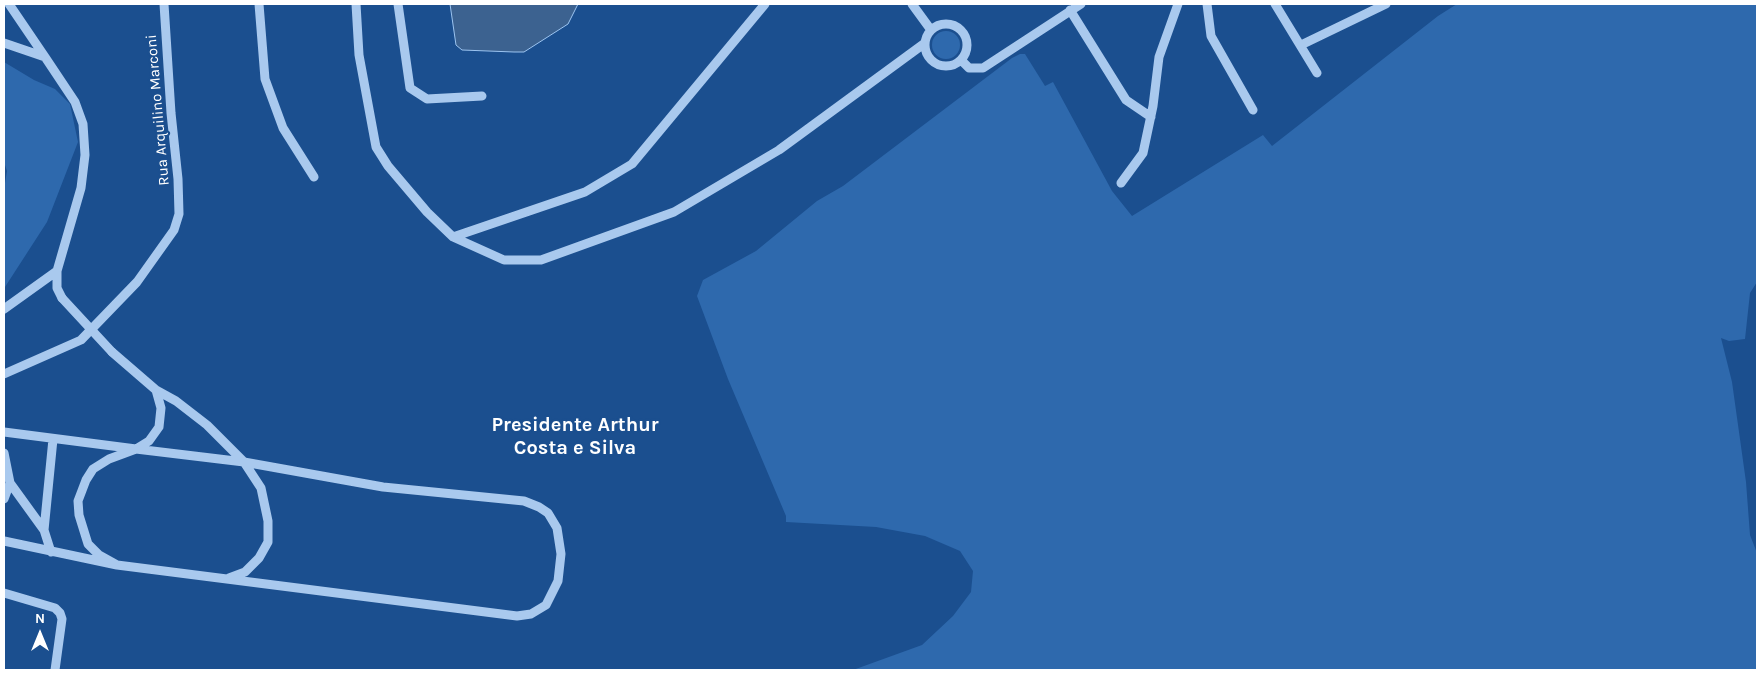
<!DOCTYPE html>
<html>
<head>
<meta charset="utf-8">
<style>
	body { margin:0 }
	#map { position:relative; width:1761px; height:674px; overflow:hidden; background:#1b4f8f; font-family:Karla,sans-serif }
	canvas { display:block }
	.frame { position:absolute; inset:0; border:5px solid #fff; pointer-events:none }
	.north { position:absolute; left:15px; top:609px; width:50px; height:50px; -webkit-text-stroke:4px #1b4f8f; paint-order:stroke; rotate:0deg; font-size:14px; font-weight:700; line-height:20px; text-align:center; color:#fff }
	.north::after { content:''; display:block; margin:auto; width:18px; height:22px; background:#fff; clip-path:polygon(50% 0,100% 100%,50% 72%,0 100%) }
</style>
</head>
<body>
<div id="map">
<canvas width="1761" height="674"></canvas>
<div class="frame"></div>
<div class="north">N</div>
</div>
<script>
const c = document.querySelector('canvas').getContext('2d');
c.lineJoin = 'round';
function fillPath(path, color) { c.fillStyle = color; c.fill(path, 'evenodd'); }
const poly = rows => new Path2D(rows.map(r => 'M' + r).join(''));
function stroke(path, color, width, dash) { c.strokeStyle = color; c.lineWidth = width; c.lineCap = dash ? 'butt' : 'round'; c.setLineDash(dash || []); c.stroke(path); }
function write(font, color, halo, rows, align = 'center') {
  c.font = font + ' Karla,sans-serif'; c.lineWidth = 4.5; c.setLineDash([]); c.textBaseline = 'middle'; c.strokeStyle = halo; c.fillStyle = color; for (const [text, x, y, turn = 0] of rows) {
    c.save(); c.translate(x, y); c.rotate((+turn || 0) * Math.PI / 180); c.textAlign = isNaN(turn) ? turn : align; if (halo) c.strokeText(text, 0, 0); c.fillText(text, 0, 0); c.restore();
  }
}
fillPath(poly([
	[1457,4,1757,4,1757,282,1750,293,1745,339,1729,341,1721,338,1732,382,1746,482,1750,535,1757,553,1757,670,853,670,922,645,953,616,971,592,973,571,960,551,925,536,876,527,786,522,786,516,728,379,697,296,703,280,756,251,817,201,843,186,1012,58,1020,54,1025,54,1045,86,1053,82,1112,191,1132,216,1263,135,1272,146,1438,16],
	'932 45a14 14 0 1 1 28 0a14 14 0 1 1-28 0Z',
	[4,62,34,80,55,89,70,104,78,142,47,222,5,287,4,189,7,171,4,162]
]), '#2e69ad');
const water = poly([
	[450,4,578,4,568,24,524,52,514,52,462,50,456,45,450,4]
]);
fillPath(water, '#3c6290');
stroke(water, '#9cc4f0', 1);
stroke(poly([
	[9,4,45,57],
	[259,4,265,79,283,128,314,177],
	[356,4,359,55,376,147,388,166,427,212,453,237,504,260,541,260,674,212,779,150,925,43],
	[398,4,410,88,427,99,482,96],
	[912,4,931,30],
	[1207,4,1211,36,1253,110],
	[1275,4,1317,73],
	[1070,10,1126,100,1151,117],
	'925 45a21 21 0 1 1 42 0a21 21 0 1 1-42 0Z',
	[4,43,45,57,75,102,83,124,85,155,81,188,57,271,57,288,62,298],
	[1301,45,1386,4],
	[961,60,969,68,983,68,1081,4],
	[1121,183,1143,153,1153,106,1159,57,1178,4],
	[453,237,585,192,632,164,765,4],
	[4,309,57,271],
	[4,374,81,340,137,282,174,230,179,214,178,179,171,113,164,4],
	[156,390,176,401,207,425,244,462,261,488,268,521,268,542,259,558,245,572,229,578],
	[4,432,136,449,149,441,159,427,161,408,156,390,112,352],
	[4,453,10,483,4,499],
	[10,483,44,530,51,552],
	[44,530,53,439],
	[4,541,117,565,517,616,531,614,546,605,558,581,561,554,557,528,548,513,539,507,524,501,383,487,244,462,136,449,109,459,93,469,86,480,78,501,79,515,88,544,99,555,117,565],
	[4,593,55,608,60,613,62,619,55,670]
]), '#a9c9ee', 9);
stroke(poly([
	[62,298,112,352]
]), '#a9c9ee', 9);
write('15px', '#fff', '#1b4f8f', [
	["Rua Arquilino Marconi",158,110,-95]
]);
write('bold 20px', '#fff', '#1b4f8f', [
	["Presidente Arthur",575,425],
	["Costa e Silva",575,448]
]);
</script>
</body>
</html>
